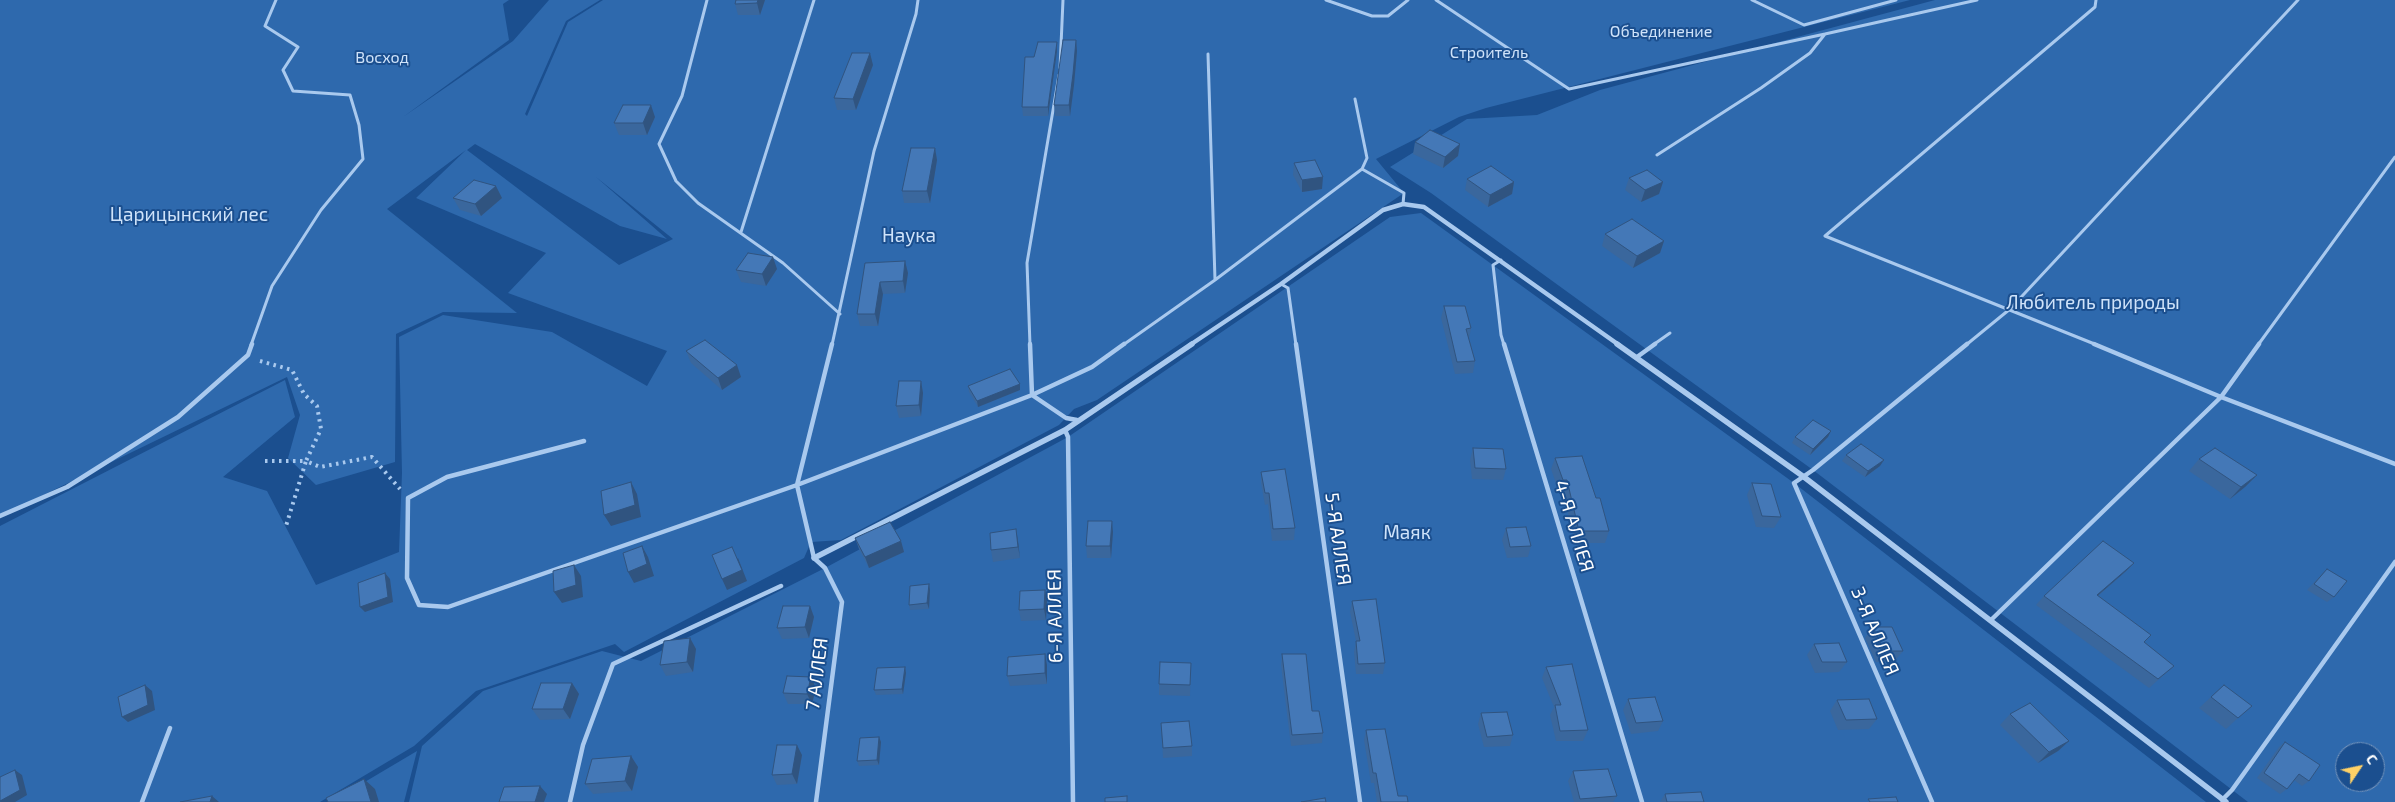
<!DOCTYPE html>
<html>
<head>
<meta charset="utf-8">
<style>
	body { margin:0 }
	#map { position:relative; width:2395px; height:802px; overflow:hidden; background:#1b4f8f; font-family:"Exo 2",sans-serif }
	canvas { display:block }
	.north { position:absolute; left:2335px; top:742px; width:50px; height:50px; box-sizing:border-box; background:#1b4f8f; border:1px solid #7695bc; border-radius:50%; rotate:56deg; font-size:14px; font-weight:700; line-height:20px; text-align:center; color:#fff }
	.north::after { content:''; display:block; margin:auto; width:18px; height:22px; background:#ffd166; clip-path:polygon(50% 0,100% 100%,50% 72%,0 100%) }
</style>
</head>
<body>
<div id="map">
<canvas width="2395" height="802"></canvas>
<div class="north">С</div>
</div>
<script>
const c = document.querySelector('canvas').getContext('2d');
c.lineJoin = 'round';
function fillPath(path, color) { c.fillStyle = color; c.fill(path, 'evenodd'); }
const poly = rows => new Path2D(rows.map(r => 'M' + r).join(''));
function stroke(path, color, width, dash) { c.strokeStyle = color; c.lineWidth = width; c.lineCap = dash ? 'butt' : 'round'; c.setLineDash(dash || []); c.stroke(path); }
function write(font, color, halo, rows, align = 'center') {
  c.font = font + ' "Exo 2",sans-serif'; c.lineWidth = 4; c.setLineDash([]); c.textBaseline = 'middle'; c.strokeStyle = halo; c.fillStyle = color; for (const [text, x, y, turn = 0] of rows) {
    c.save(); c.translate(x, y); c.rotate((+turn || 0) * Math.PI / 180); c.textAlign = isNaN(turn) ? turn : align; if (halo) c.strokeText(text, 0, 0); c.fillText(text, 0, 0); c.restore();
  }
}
fillPath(poly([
	[0,0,509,0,503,4,509,40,403,117,513,41,549,0,600,0,566,21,525,114,527,116,568,22,603,0,1910,0,1486,108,1459,117,1376,159,1404,193,1097,400,1074,409,1059,425,841,540,811,542,804,558,624,652,615,644,476,691,414,746,320,802,0,802,0,526,285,380,295,417,223,477,267,491,316,585,399,552,402,473,399,337,443,315,552,332,647,386,667,351,508,293,546,253,416,198,466,150,387,209,517,313,443,312,396,334,395,462,316,485,288,458,300,415,287,377,0,516],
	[475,144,620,226,667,239,596,177,673,239,619,265,467,150],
	[1935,0,2395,0,2395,802,2248,802,1813,470,1431,193,1390,167,1467,119,1537,115,1600,90],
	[2345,752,2375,752,2375,782,2345,782],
	[1421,213,1794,483,2206,802,409,802,422,746,483,691,602,651,641,661,825,568,1068,437,1390,217],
	[417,751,404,802,331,802]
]), '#2e69ad');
stroke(poly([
	[260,361,292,370,304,394,317,406,321,429,306,461,320,467,372,457,400,489],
	[265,461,306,461,286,526]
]), '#a9c9ee', 4, [2.5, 4.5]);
stroke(poly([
	[707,0,682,96,659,144,676,181,698,203,783,263,840,314],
	[1326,0,1372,16,1388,16,1408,0],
	[1436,0,1569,89,1825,34],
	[1752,0,1804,25,1896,0],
	[2096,0,2095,7,1825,236,2097,345],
	[1208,54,1215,280],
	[1060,68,1063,0],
	[1657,155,1761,88,1810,53,1825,34,1977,0],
	[1362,169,1404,193,1403,204],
	[741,232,814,0],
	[1501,260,1493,265,1501,335,1504,345],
	[1281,284,1288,288,1296,345],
	[251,345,272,286,321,210,363,159,359,125,350,95,293,91,283,70,298,47,265,26,276,0],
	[832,345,874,151,916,14,918,0],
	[1030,345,1027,263,1059,75],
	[1123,345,1215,280,1362,169,1367,158,1355,99],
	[1653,345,1670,333],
	[1966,345,2010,309,2298,0],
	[2258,345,2395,157]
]), '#a9c9ee', 3);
stroke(poly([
	[1030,344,1032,395,1092,367,1124,344],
	[1296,344,1360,802],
	[1504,344,1642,802],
	[2094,344,2221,397,2395,464],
	[1637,357,1655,344],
	[1065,430,1068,437,1073,802],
	[584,441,447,477,408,498,407,578,419,605,448,607,797,485,1032,395,1066,418,1077,420],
	[0,516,67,487,178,417,248,355,252,344],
	[1991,620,2221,397,2259,344],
	[2222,800,2232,790,2395,562],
	[142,802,170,728],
	[570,802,583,745,613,664,781,586],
	[816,802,842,602,825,568,814,558,797,485,832,344],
	[1932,802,1794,483,1813,470,1967,344]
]), '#a9c9ee', 4.5);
stroke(poly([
	[1190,345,1281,284,1383,210,1403,204,1424,207,1619,345]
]), '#a9c9ee', 4.5);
stroke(poly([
	[1617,344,1804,477,2226,802],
	[814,558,1065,430,1192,344]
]), '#a9c9ee', 5.5);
fillPath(poly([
	[765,0,760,15,738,15,735,4],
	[1076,40,1077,51,1074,85,1070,116,1055,116,1054,105],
	[1057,42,1057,51,1048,116,1023,116,1022,107,1034,57],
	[873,65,856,110,837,110,834,98],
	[655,117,647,135,619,135,614,123],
	[1415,142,1460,144,1458,156,1443,168,1413,154],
	[935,148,937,160,930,203,904,203,902,191],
	[1294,163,1322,189,1302,192,1293,175],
	[1629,178,1663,182,1659,194,1641,202,1625,190],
	[1467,179,1514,182,1512,194,1488,207,1465,190],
	[453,198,502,198,481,216,460,210],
	[1605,234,1664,241,1660,253,1633,268,1602,246],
	[905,261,908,273,905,293,883,294,878,326,860,326,857,314,865,263],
	[777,269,766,286,741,282,736,270],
	[1444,306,1471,328,1469,339,1475,361,1473,373,1455,374,1441,318],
	[686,351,741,377,722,390,691,363],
	[921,381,923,393,921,416,899,418,896,406],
	[1020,384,1020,390,978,407,969,392,968,386],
	[1795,437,1828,437,1810,455,1792,443],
	[1473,448,1506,469,1503,480,1472,479,1470,460],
	[1846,455,1880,466,1865,477,1842,461],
	[1555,458,1596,498,1609,531,1605,543,1575,543,1563,492,1559,492,1551,469],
	[2199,459,2257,475,2245,487,2230,499,2189,471],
	[1261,472,1295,528,1294,540,1272,541,1268,504,1265,505,1261,483],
	[1752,483,1781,517,1774,528,1756,527,1747,495],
	[1506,528,1531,546,1528,557,1507,558,1502,540],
	[1016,529,1020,558,993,562,991,550],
	[1113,532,1111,558,1087,558,1086,546],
	[855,538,901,541,904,552,869,568,859,549],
	[2134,563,2125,572,2098,596,2144,642,2174,666,2149,688,2036,605,2044,596],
	[2327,569,2334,597,2327,602,2307,590,2321,575],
	[929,584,930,590,929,609,910,610,909,605],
	[1047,601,1046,620,1021,621,1019,610],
	[1352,601,1385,663,1383,674,1356,674,1354,652,1356,641,1350,612],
	[810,606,814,617,809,638,782,639,777,628],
	[1873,627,1903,651,1894,662,1876,662,1865,638],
	[690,638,696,649,693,672,666,676,660,665],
	[1814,644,1847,662,1839,672,1815,673,1807,655],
	[1282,654,1323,733,1322,743,1291,746,1281,665],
	[1191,663,1190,696,1159,695,1159,684],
	[1047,665,1047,684,1010,686,1007,676],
	[905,667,906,673,903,694,876,695,874,690],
	[1546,667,1588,730,1583,741,1556,741,1550,715,1554,707,1542,678],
	[572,683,579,694,570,719,540,720,532,709],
	[2224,685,2238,718,2226,729,2199,708],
	[816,688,812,704,788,704,783,693],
	[1628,699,1663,721,1658,731,1631,734,1623,710],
	[1837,700,1877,719,1869,729,1838,730,1830,711],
	[1481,713,1513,735,1510,746,1484,747,1478,724],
	[2010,714,2069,741,2058,751,2038,763,2000,725],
	[1161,723,1192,746,1192,756,1163,758],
	[1366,730,1398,796,1408,802,1377,802,1374,783,1371,783,1364,740],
	[879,737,881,742,879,765,859,766,857,761],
	[2285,742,2309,781,2302,786,2294,780,2287,789,2280,794,2257,778,2279,747],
	[802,755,797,784,777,785,772,775],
	[631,756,638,767,632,791,593,794,585,784],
	[1573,771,1617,796,1613,802,1574,802,1568,781],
	[1665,794,1704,802,1660,802]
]), '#3a679d');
fillPath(poly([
	[758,0,765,0,760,15,757,3],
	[1076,40,1077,51,1074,85,1070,116,1069,105],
	[1057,42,1057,51,1048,116,1048,107],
	[870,53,873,65,856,110,853,99],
	[651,105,655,117,647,135,643,123],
	[1460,144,1458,156,1443,168,1445,157],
	[935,148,937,160,930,203,927,191],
	[1323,177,1322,189,1302,192,1302,180],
	[1514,182,1512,194,1488,207,1490,195],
	[1663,182,1659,194,1641,202,1645,190],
	[496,186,502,198,481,216,475,204],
	[1664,241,1660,253,1633,268,1637,256],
	[773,257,777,269,766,286,762,274],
	[905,261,908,273,905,293,903,281],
	[880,282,883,294,878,326,875,314],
	[737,365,741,377,722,390,718,378],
	[921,381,923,393,921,416,919,405],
	[1020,384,1020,390,978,407,977,401],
	[1831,431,1828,437,1810,455,1813,449],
	[1884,460,1880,466,1865,477,1868,471],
	[2257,475,2245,487,2230,499,2241,487],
	[631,482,637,494,641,517,611,526,604,515],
	[1112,521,1113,532,1111,558,1110,546],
	[1016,529,1018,541,1020,558,1018,547],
	[901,541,904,552,869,568,865,557],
	[642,546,648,557,654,576,634,583,628,572],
	[738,558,747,581,727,590,722,579],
	[2134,563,2125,572,2088,604,2097,595],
	[574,565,581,576,583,597,562,603,554,592],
	[385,573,390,579,393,602,365,612,360,607],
	[929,584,930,590,929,609,927,603],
	[1045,590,1047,601,1046,620,1044,609],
	[810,606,814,617,809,638,805,627],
	[690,638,696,649,693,672,687,662],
	[1045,654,1047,665,1047,684,1045,673],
	[905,667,906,673,903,694,902,689],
	[811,677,816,688,812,704,807,694],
	[572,683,579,694,570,719,563,709],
	[145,685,152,691,155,710,128,722,122,717],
	[879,737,881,742,879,765,877,760],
	[2069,741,2058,751,2038,763,2049,752],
	[797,745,802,755,797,784,792,774],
	[631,756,638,767,632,791,625,781],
	[15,770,22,775,27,795,15,802,0,802],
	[364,779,375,789,379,802,371,802],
	[540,786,547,794,544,802,535,802],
	[212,796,219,802,210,802]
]), '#305480');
const building = poly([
	[736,0,758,0,757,3,735,4,736,0],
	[1063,40,1076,40,1073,74,1069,105,1054,105,1063,40],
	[1038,42,1057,42,1048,107,1022,107,1025,57,1034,57,1038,42],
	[852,53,870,53,853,99,834,98,852,53],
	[623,105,651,105,643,123,614,123,623,105],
	[1430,130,1460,144,1445,157,1415,142,1430,130],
	[911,148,935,148,927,191,902,191,911,148],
	[1315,160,1323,177,1302,180,1294,163,1315,160],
	[1491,166,1514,182,1490,195,1467,179,1491,166],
	[1647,170,1663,182,1645,190,1629,178,1647,170],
	[474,180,496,186,475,204,453,198,474,180],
	[1632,219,1664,241,1637,256,1605,234,1632,219],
	[748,253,773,257,762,274,736,270,748,253],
	[905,261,903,281,880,282,875,314,857,314,865,263,905,261],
	[1444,306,1465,306,1471,328,1466,329,1475,361,1457,362,1444,306],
	[705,340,737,365,718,378,686,351,705,340],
	[1010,369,1020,384,977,401,968,386,1010,369],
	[899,381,921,381,919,405,896,406,899,381],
	[1813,420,1831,431,1813,449,1795,437,1813,420],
	[1861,444,1884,460,1868,471,1846,455,1861,444],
	[1473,448,1503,449,1506,469,1475,468,1473,448],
	[2215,448,2257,475,2241,487,2199,459,2215,448],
	[1582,456,1596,498,1600,498,1609,531,1579,531,1567,480,1563,480,1555,458,1582,456],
	[1285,469,1295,528,1273,529,1269,493,1265,493,1261,472,1285,469],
	[631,482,635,505,604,515,601,491,631,482],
	[1752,483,1771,484,1781,517,1762,516,1752,483],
	[1088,521,1112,521,1110,546,1086,546,1088,521],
	[890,522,901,541,865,557,855,538,890,522],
	[1526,527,1531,546,1510,547,1506,528,1526,527],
	[1016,529,1018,547,991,550,990,533,1016,529],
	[2103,541,2134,563,2097,595,2151,635,2144,642,2174,666,2158,679,2044,596,2103,541],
	[642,546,647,564,628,572,623,553,642,546],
	[732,547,742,570,722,579,712,555,732,547],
	[574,565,576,585,554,592,553,571,574,565],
	[2327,569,2347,581,2334,597,2314,584,2327,569],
	[385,573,388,597,360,607,358,583,385,573],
	[929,584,927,603,909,605,910,586,929,584],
	[1045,590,1044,609,1019,610,1020,591,1045,590],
	[1376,599,1385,663,1358,664,1356,641,1360,641,1352,601,1376,599],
	[783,606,810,606,805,627,777,628,783,606],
	[1873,627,1892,627,1903,651,1884,651,1873,627],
	[690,638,687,662,660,665,664,641,690,638],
	[1839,643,1847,662,1822,662,1814,644,1839,643],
	[1045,654,1045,673,1007,676,1008,657,1045,654],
	[1282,654,1306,654,1312,711,1319,711,1323,733,1292,735,1282,654],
	[1160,662,1191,663,1190,685,1159,684,1160,662],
	[1572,664,1588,730,1560,731,1555,705,1561,705,1546,667,1572,664],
	[905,667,902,689,874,690,877,668,905,667],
	[787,676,811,677,807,694,783,693,787,676],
	[541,683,572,683,563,709,532,709,541,683],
	[145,685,148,705,122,717,118,697,145,685],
	[2224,685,2252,706,2238,718,2211,697,2224,685],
	[1655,697,1663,721,1636,723,1628,699,1655,697],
	[1869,699,1877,719,1846,720,1837,700,1869,699],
	[2030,703,2069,741,2049,752,2010,714,2030,703],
	[1507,712,1513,735,1487,737,1481,713,1507,712],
	[1189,721,1192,746,1163,748,1161,723,1189,721],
	[1385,729,1398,796,1407,796,1408,802,1381,802,1376,773,1373,773,1366,730,1385,729],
	[879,737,877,760,857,761,860,738,879,737],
	[2285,742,2320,765,2309,781,2299,774,2287,789,2264,773,2285,742],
	[777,745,797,745,792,774,772,775,777,745],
	[631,756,625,781,585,784,592,759,631,756],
	[1608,769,1617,796,1580,799,1573,771,1608,769],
	[15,770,20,790,0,801,0,777,15,770],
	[364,779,371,802,328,802,326,798,364,779],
	[540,786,535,802,499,802,504,787,540,786],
	[1701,792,1704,802,1667,802,1665,794,1701,792],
	[212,796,210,802,180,802,212,796],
	[1127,796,1127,802,1105,802,1105,798,1127,796],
	[1896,797,1898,802,1870,802,1868,799,1896,797],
	[1325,798,1326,802,1301,802,1325,798]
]);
fillPath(building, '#4478b7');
stroke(building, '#305480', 1);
write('16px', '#cfe3fa', '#1b4f8f', [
	["Объединение",1661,32],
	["Строитель",1489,53],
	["Восход",382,58]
]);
write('19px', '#cfe3fa', '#1b4f8f', [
	["Царицынский лес",189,215],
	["Наука",909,236],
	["Любитель природы",2093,303],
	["Маяк",1407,533]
]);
write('19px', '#fff', '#1b4f8f', [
	["4-Я АЛЛЕЯ",1574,526,73],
	["5-Я АЛЛЕЯ",1338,539,82],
	["6-Я АЛЛЕЯ",1055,616,-91],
	["3-Я АЛЛЕЯ",1875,631,67],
	["7 АЛЛЕЯ",817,674,-83]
]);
</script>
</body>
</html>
